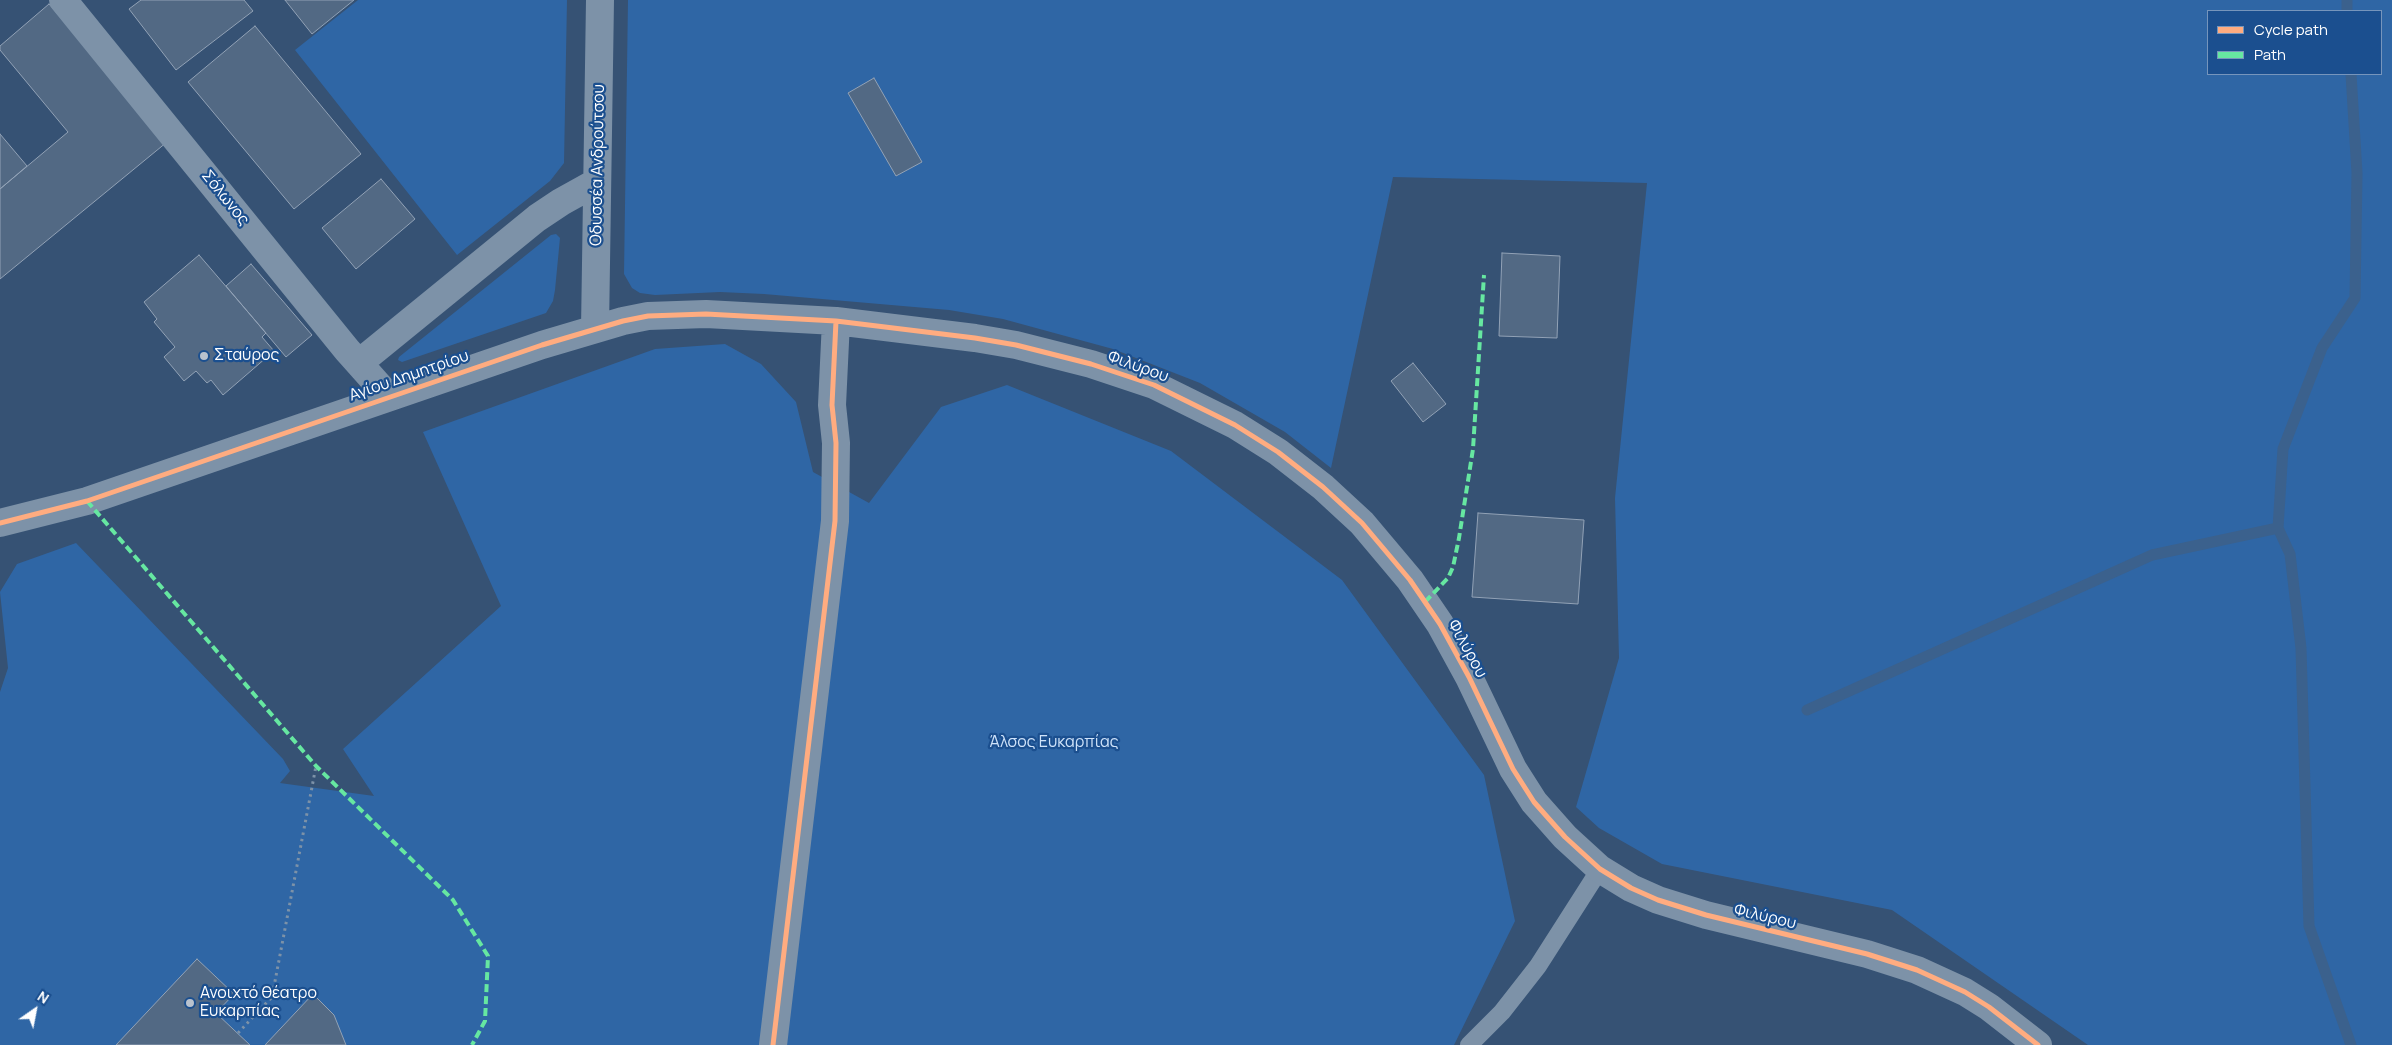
<!DOCTYPE html>
<html>
<head>
<meta charset="utf-8">
<style>
	body { margin:0 }
	#map { position:relative; width:2392px; height:1045px; overflow:hidden; background:#365274; font-family:Manrope,sans-serif }
	canvas { display:block }
	.legend { position:absolute; left:2207px; top:10px; width:175px; height:65px; box-sizing:border-box; background:#1b4f8f; border:1px solid #7695bc; margin:0; padding:6px 9px; list-style:none; font-size:15px; color:#fff }
	.legend li { display:flex; align-items:center; gap:10px; height:25px }
	.legend b { width:25px; border:1px solid #7695bc }
	.north { position:absolute; left:10px; top:985px; width:50px; height:50px; -webkit-text-stroke:4px #1b4f8f; paint-order:stroke; rotate:33deg; font-size:14px; font-weight:700; line-height:20px; text-align:center; color:#fff }
	.north::after { content:''; display:block; margin:auto; width:18px; height:22px; background:#fff; clip-path:polygon(50% 0,100% 100%,50% 72%,0 100%) }
</style>
</head>
<body>
<div id="map">
<canvas width="2392" height="1045"></canvas>
<ul class="legend">
<li><b style="height:6px;background:#ffac80"></b>Cycle path</li>
<li><b style="height:6px;background:#66e7a1"></b>Path</li>
</ul>
<div class="north">N</div>
</div>
<script>
const c = document.querySelector('canvas').getContext('2d');
c.lineJoin = 'round';
function fillPath(path, color) { c.fillStyle = color; c.fill(path, 'evenodd'); }
const poly = rows => new Path2D(rows.map(r => 'M' + r).join(''));
function stroke(path, color, width, dash) { c.strokeStyle = color; c.lineWidth = width; c.lineCap = dash ? 'butt' : 'round'; c.setLineDash(dash || []); c.stroke(path); }
function write(font, color, halo, rows, align = 'center') {
  c.font = font + ' Manrope,sans-serif'; c.lineWidth = 4.5; c.setLineDash([]); c.textBaseline = 'middle'; c.strokeStyle = halo; c.fillStyle = color; for (const [text, x, y, turn = 0] of rows) {
    c.save(); c.translate(x, y); c.rotate((+turn || 0) * Math.PI / 180); c.textAlign = isNaN(turn) ? turn : align; if (halo) c.strokeText(text, 0, 0); c.fillText(text, 0, 0); c.restore();
  }
}
fillPath(poly([
	[358,0,567,0,564,163,550,181,457,255,295,50],
	[628,0,2392,0,2392,1045,2088,1045,1892,910,1662,864,1599,828,1576,807,1619,658,1615,498,1647,183,1393,177,1331,468,1285,432,1200,383,1113,349,1003,319,949,310,764,294,720,292,655,295,640,293,632,288,624,274],
	[2208,11,2381,11,2381,74,2208,74],
	[556,234,560,238,555,290,553,301,546,313,402,362,398,360,399,357,551,235],
	[725,344,761,364,796,402,813,472,869,503,941,407,1007,385,1171,451,1342,580,1484,775,1515,921,1454,1045,0,1045,0,692,8,668,0,592,17,564,76,543,283,759,290,771,280,783,374,796,343,749,501,606,423,432,655,349]
]), '#2f66a5');
stroke(poly([
	[2347,0,2347,11],
	[2351,74,2357,173,2355,298,2322,348,2283,449,2278,528,2290,554,2301,648,2309,926,2351,1045],
	[1807,710,2152,555,2278,528]
]), '#3b618d', 11);
const building = poly([
	[141,0,244,0,253,11,176,70,129,9,141,0],
	[285,0,354,0,312,34,285,0],
	[49,4,167,142,0,279,0,189,68,132,0,50,0,46,49,4],
	[255,26,361,154,294,209,188,82,255,26],
	[874,78,922,162,896,176,848,93,874,78],
	[0,134,27,166,0,189,0,134],
	[381,179,415,219,356,269,322,228,381,179],
	[1502,253,1560,256,1557,338,1499,336,1502,253],
	[199,255,266,333,262,337,274,351,223,395,211,380,207,383,196,371,184,381,164,357,175,347,154,322,157,319,144,302,199,255],
	[251,264,312,335,286,357,226,286,251,264],
	[1413,363,1446,404,1423,422,1391,381,1413,363],
	[1478,513,1584,520,1578,604,1472,597,1478,513],
	[197,959,234,994,216,1013,250,1045,116,1045,197,959],
	[313,994,334,1015,346,1045,265,1045,313,994]
]);
fillPath(building, '#526984');
stroke(building, '#92a2b6', 1);
stroke(poly([
	[238,1033,272,997,316,766]
]), '#7d92a8', 3, [2.5, 4]);
stroke(poly([
	[1469,1045,1502,1012,1538,966,1600,869]
]), '#7d92a8', 18);
stroke(poly([
	[63,0,347,350,388,396],
	[595,329,600,0],
	[359,363,537,218,561,202,597,182],
	[0,523,87,501,542,345,623,321,648,316,706,314,836,321,975,338,1016,345,1091,364,1154,385,1235,425,1278,452,1323,487,1362,523,1410,580,1440,624,1469,677,1513,769,1534,802,1565,837,1600,869,1631,888,1658,900,1706,915,1867,954,1917,970,1965,992,1989,1007,2038,1045],
	[773,1045,835,521,836,443,832,405,836,321]
]), '#7d92a8', 28);
stroke(poly([
	[87,501,316,766,453,900,488,956,485,1021,472,1045],
	[1425,602,1448,578,1453,567,1459,538,1473,449,1484,275]
]), '#66e7a1', 4, [8, 4]);
stroke(poly([
	[0,523,87,501,542,345,623,321,648,316,706,314,836,321,975,338,1016,345,1091,364,1154,385,1235,425,1278,452,1323,487,1362,523,1410,580,1440,624,1469,677,1513,769,1534,802,1565,837,1600,869,1631,888,1658,900,1706,915,1867,954,1917,970,1965,992,1989,1007,2038,1045],
	[773,1045,835,521,836,443,832,405,836,321]
]), '#ffac80', 5);
for (const [x, y, r, color] of [
	[204,356,5,"#b9c2ce"],
	[190,1003,5,"#b9c2ce"]
]) { const dot = new Path2D(); dot.arc(x, y, r, 0, 2 * Math.PI); c.fillStyle = color; c.fill(dot); stroke(dot, '#1b4f8f', 2); }
write('16px', '#fff', '#1b4f8f', [
	["Οδυσσέα Ανδρούτσου",598,165,-89],
	["Σόλωνος",225,198,51],
	["Φιλύρου",1138,367,20],
	["Αγίου Δημητρίου",409,376,-19],
	["Φιλύρου",1467,649,61],
	["Φιλύρου",1765,917,13]
]);
write('16px', '#fff', '#1b4f8f', [
	["Σταύρος",214,356],
	["Ανοιχτό θέατρο",200,994],
	["Ευκαρπίας",200,1012]
], 'left');
write('16px', '#cfe3fa', '#1b4f8f', [
	["Άλσος Ευκαρπίας",1054,743]
]);
</script>
</body>
</html>
